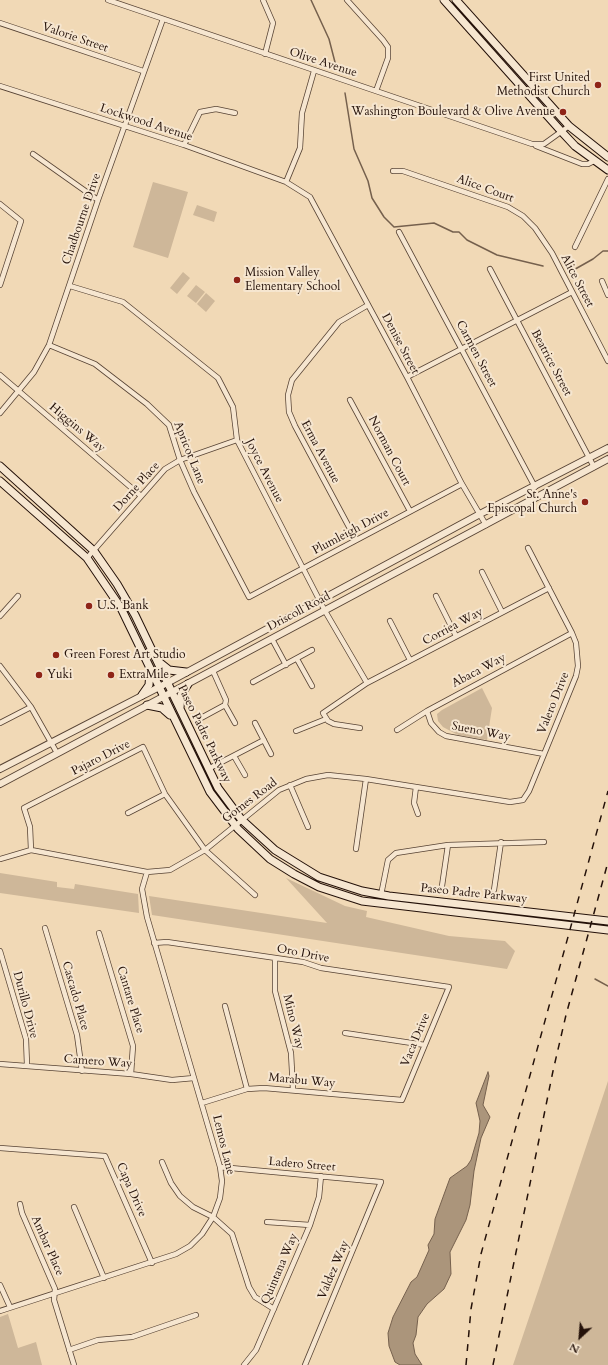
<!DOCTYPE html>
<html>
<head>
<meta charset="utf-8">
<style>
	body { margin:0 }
	#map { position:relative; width:608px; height:1365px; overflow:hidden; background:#f1d9b6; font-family:Cardo,serif }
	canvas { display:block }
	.north { position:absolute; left:560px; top:1317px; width:40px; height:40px; -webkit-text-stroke:3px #f6e6d0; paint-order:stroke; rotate:206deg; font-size:11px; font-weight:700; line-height:16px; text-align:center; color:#241109 }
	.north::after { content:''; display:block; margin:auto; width:14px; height:18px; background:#241109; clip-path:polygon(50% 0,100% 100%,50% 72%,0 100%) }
</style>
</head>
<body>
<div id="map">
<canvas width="608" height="1365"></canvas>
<div class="north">N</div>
</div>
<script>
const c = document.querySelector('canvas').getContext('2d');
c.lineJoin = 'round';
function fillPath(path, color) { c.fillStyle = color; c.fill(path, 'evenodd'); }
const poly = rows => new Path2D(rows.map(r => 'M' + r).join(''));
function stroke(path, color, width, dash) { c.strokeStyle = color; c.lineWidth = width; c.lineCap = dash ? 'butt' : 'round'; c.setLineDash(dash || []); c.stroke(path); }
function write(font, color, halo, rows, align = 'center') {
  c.font = font + ' Cardo,serif'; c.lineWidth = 4; c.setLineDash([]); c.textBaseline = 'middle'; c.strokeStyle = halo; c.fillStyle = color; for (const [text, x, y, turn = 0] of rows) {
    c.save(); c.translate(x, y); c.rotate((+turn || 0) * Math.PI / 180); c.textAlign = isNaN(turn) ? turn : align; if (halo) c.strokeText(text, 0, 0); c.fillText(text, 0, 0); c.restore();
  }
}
fillPath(poly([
	[153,182,188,192,168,258,133,247],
	[197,205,217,212,214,222,193,215],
	[183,272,190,278,177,294,170,288],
	[196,285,205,292,196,303,187,296],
	[206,293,215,301,206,312,197,304],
	[482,688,492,708,487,740,458,735,443,727,438,721,437,714,442,710],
	[0,873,57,882,57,887,74,889,75,884,138,894,139,913,0,893],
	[286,878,345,906,367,911,366,917,449,936,505,941,515,951,507,969,152,915,149,896,327,923],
	[608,1081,608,1365,513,1365,538,1291],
	[8,1314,18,1348,36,1342,42,1365,0,1365,0,1317]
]), '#ceb799');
const water = poly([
	[488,1072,489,1076,483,1105,490,1117,481,1138,474,1171,470,1205,466,1220,450,1252,451,1274,444,1289,427,1304,418,1317,416,1335,413,1343,415,1354,422,1365,400,1365,395,1362,389,1346,388,1333,393,1317,411,1282,417,1277,429,1250,428,1245,434,1234,435,1219,450,1178,467,1166,471,1160,479,1133,480,1121,476,1103,488,1072]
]);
fillPath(water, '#ab957b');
stroke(water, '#75604d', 1);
stroke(poly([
	[311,0,329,39,337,70],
	[345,93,354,149,368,181,372,198,384,217,394,227,434,223,453,232,459,232,467,240,497,255,543,266],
	[570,272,593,259,603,251,608,251],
	[595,979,608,986]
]), '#75604d', 1.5);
const minor = poly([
	[108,0,532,144,544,144,569,126],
	[263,0,273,23,265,54],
	[347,0,383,40,388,47,388,58,376,91],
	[0,23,143,71],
	[0,86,184,145,286,182,310,197,407,377,462,484,486,525],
	[184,145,200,112,216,109,235,113],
	[536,146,582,164,588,164,594,161],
	[33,154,98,200],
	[393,171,403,171,508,207,523,216,535,228,552,253,608,361],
	[286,182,300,148,302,113,314,71],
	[0,204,21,221,0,285],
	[399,232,535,487],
	[575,247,608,179],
	[490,269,594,467],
	[602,281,608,295],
	[70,286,123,302,218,378,233,407,237,440,325,611,367,683],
	[49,345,95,364,147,404,169,425,180,460,194,492,249,597,462,484],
	[0,375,141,496],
	[407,377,572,292],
	[350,400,410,511],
	[0,413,34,372,49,345,98,200,163,19],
	[356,540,295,426,289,412,288,395,292,380,339,322,368,305],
	[87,558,165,469,180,460,237,440],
	[482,572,502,612],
	[436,596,456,636],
	[0,616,18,596],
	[390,621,410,660],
	[272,639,286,665],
	[297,659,312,686],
	[0,666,31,707,57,753],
	[213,671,226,700,225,705,235,723],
	[253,682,312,650],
	[427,711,431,723,439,732,446,736,544,754],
	[201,718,225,705],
	[0,723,31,707],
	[255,723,271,754],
	[360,728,334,724,328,721,323,713,367,683,549,588],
	[397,730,427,711,572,633],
	[296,731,326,719],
	[234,756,245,775],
	[208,769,264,740],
	[290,785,308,827],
	[416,787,414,803,418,814],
	[128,813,165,794],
	[356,849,366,779],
	[31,850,30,827,24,808,143,747,165,794,205,850,255,895],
	[0,859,31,850,147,872,170,870,205,850,279,790,306,779,328,775,366,779,510,802,523,800,529,791,576,676,578,666,576,643,572,633,528,548],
	[442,886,448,845],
	[494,890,501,842],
	[381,895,388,860,396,853,448,845,544,842],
	[45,928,77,1035,82,1071],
	[99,933,133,1046,131,1074],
	[154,943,167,942,303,962,321,968,449,987,402,1100,264,1088,247,1089,202,1103],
	[0,951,26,1039,27,1065],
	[275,959,275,991,291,1053,293,1090],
	[225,1006,247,1089],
	[345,1033,425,1045],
	[0,1064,131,1074,172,1080,194,1078],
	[0,1148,105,1156,152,1263],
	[162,1162,171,1183,180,1196,193,1207,213,1217,232,1234,249,1287,255,1297,274,1309],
	[220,1167,381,1182,305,1365],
	[20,1204,22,1213,55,1289,54,1300,74,1365],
	[74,1207,104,1278],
	[267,1222,310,1225],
	[0,1285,10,1307],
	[0,1311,176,1254,190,1246,202,1234,213,1217,220,1198,222,1181,220,1167,147,917,142,889,147,872],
	[69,1350,98,1340,132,1337,196,1315],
	[244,1365,256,1350,310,1225,319,1197,321,1176]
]);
const tertiary = poly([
	[0,769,167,683,480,514,608,448],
	[0,784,608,459]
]);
const secondary = poly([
	[444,0,561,131,575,146,608,170],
	[456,0,569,126,608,157],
	[0,466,94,551,117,584,135,615,218,788,241,819,275,850,319,877,362,891,389,896,608,921],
	[0,481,87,558,121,608,210,792,238,829,270,859,294,874,319,887,362,901,608,930],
	[159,662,169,670,186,672],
	[142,695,149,685,150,671],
	[147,705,162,708,170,715],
	[180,708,181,695,188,684]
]);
stroke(minor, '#574334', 6);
stroke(tertiary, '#574334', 8);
stroke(secondary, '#241109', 9);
stroke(minor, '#f6e6d0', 4.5);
stroke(tertiary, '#f6e6d0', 6);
stroke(secondary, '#f6e6d0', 7);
stroke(poly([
	[466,1365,471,1309,481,1254,608,791],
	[493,1365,553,1071,566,1015,608,862]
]), '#241109', 1.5, [7, 7]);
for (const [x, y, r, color] of [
	[598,85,4,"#8f2418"],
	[563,112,4,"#8f2418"],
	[237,280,4,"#8f2418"],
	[585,502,4,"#8f2418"],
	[89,606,4,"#8f2418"],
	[56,655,4,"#8f2418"],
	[39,675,4,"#8f2418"],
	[111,675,4,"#8f2418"]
]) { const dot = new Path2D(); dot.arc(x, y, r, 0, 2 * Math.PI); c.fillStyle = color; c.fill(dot); stroke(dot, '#f6e6d0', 1.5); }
write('12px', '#241109', '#f6e6d0', [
	["Valorie Street",75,38,19],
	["Olive Avenue",323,63,18],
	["Lockwood Avenue",146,123,18],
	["Alice Court",485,189,20],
	["Chadbourne Drive",82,219,-71],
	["Alice Street",577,281,62],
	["Denise Street",400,344,62],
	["Carmen Street",476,354,62],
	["Beatrice Street",551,363,62],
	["Higgins Way",77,428,40],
	["Norman Court",389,451,62],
	["Erma Avenue",320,452,62],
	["Apricot Lane",189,453,68],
	["Joyce Avenue",264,471,63],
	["Dorne Place",137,487,-48],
	["Plumleigh Drive",351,532,-28],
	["Driscoll Road",299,612,-28],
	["Corriea Way",453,627,-28],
	["Abaca Way",479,671,-28],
	["Valero Drive",554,703,-68],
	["Sueno Way",481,732,11],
	["Paseo Padre Parkway",204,734,64],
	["Pajaro Drive",101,758,-27],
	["Gomes Road",250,801,-37],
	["Paseo Padre Parkway",474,894,6],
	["Oro Drive",303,954,11],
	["Cascado Place",75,996,74],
	["Cantare Place",130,1000,73],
	["Durillo Drive",25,1005,75],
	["Mino Way",293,1022,76],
	["Vaca Drive",416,1040,-67],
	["Camero Way",98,1062,4],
	["Marabu Way",302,1081,5],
	["Lemos Lane",223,1145,76],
	["Ladero Street",302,1165,5],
	["Capa Drive",131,1190,66],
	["Ambar Place",47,1246,66],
	["Quintana Way",280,1269,-67],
	["Valdez Way",334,1270,-67]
]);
write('12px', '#241109', '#f6e6d0', [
	["First United",590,78,"right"],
	["Methodist Church",590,92,"right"],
	["Washington Boulevard & Olive Avenue",555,112,"right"],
	["Mission Valley",245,273],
	["Elementary School",245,287],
	["St. Anne's",577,495,"right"],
	["Episcopal Church",577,509,"right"],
	["U.S. Bank",97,606],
	["Green Forest Art Studio",64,655],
	["Yuki",47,675],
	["ExtraMile",119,675]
], 'left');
</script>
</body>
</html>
